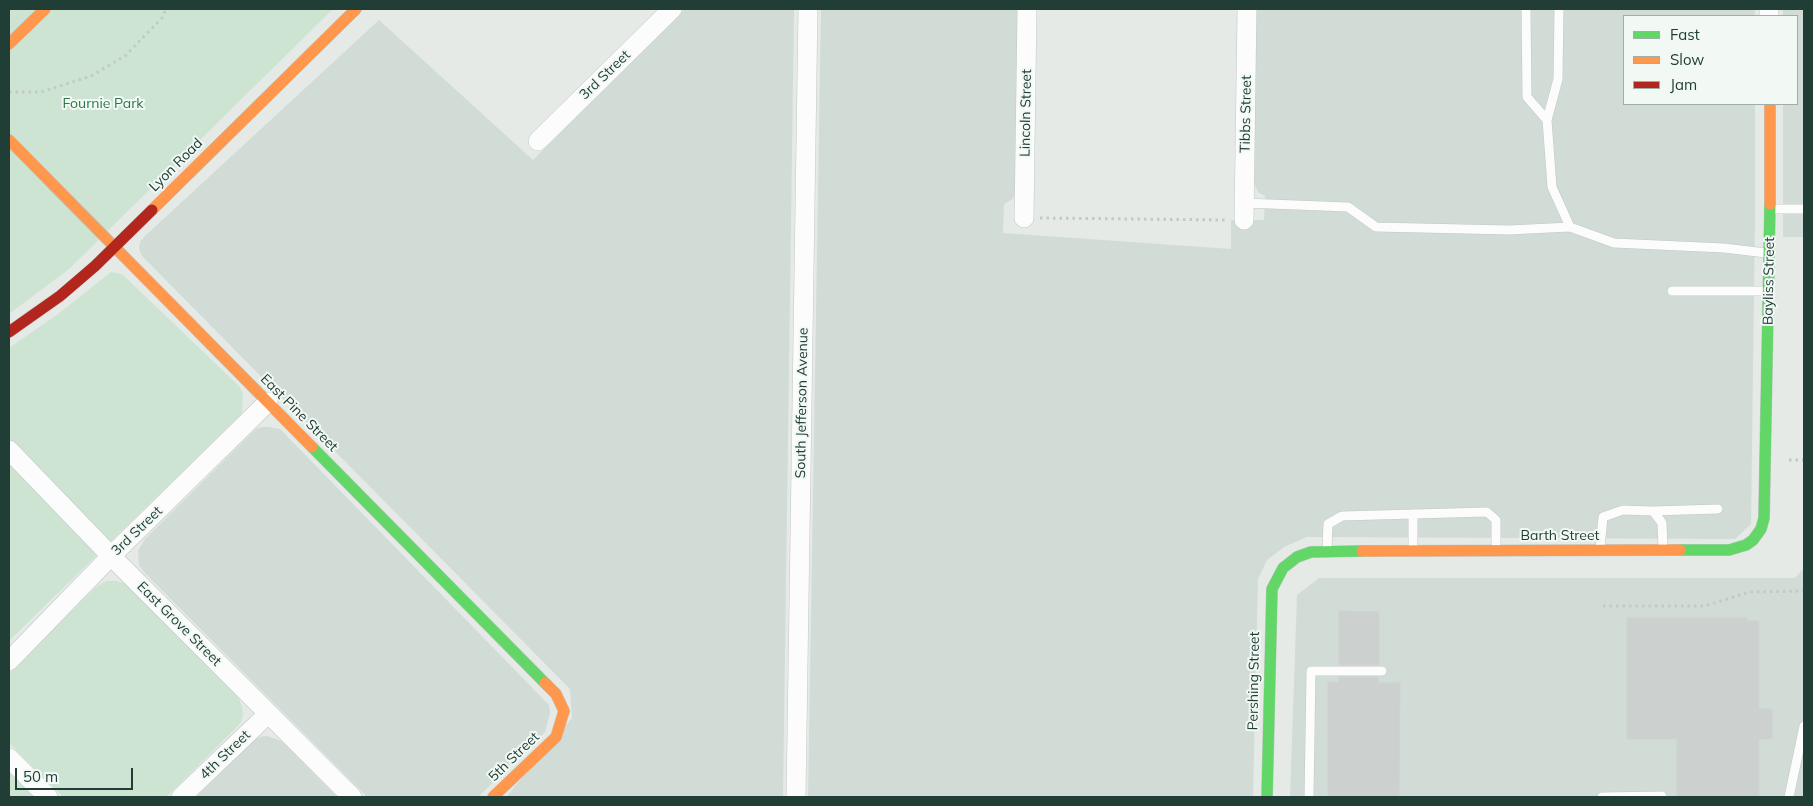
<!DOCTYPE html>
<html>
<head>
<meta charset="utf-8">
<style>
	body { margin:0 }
	#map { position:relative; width:1813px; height:806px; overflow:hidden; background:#e5eae7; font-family:Mulish,sans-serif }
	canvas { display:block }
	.frame { position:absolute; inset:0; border:10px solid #213e36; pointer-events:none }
	.legend { position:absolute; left:1623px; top:15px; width:175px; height:90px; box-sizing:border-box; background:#f2f9f5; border:1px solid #9eaea9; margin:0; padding:6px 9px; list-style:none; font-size:15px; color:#213e36 }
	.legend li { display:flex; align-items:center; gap:10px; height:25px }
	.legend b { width:25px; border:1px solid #9eaea9 }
	.scale { position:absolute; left:15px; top:768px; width:118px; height:22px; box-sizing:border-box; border:2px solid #213e36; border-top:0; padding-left:6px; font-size:15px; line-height:18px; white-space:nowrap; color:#213e36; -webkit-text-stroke:4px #f2f9f5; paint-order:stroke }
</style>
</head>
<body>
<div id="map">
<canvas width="1813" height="806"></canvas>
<div class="frame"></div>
<ul class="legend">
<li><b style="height:6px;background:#63d668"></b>Fast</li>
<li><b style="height:6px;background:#ff974d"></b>Slow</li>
<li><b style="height:6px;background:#b3261e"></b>Jam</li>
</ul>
<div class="scale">50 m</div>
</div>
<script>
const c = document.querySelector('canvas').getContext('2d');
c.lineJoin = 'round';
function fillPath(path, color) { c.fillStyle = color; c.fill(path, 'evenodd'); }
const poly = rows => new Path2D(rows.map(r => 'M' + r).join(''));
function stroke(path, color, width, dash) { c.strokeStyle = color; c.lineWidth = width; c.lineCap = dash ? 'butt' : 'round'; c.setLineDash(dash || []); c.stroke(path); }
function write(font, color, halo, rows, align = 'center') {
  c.font = font + ' Mulish,sans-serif'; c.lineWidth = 4; c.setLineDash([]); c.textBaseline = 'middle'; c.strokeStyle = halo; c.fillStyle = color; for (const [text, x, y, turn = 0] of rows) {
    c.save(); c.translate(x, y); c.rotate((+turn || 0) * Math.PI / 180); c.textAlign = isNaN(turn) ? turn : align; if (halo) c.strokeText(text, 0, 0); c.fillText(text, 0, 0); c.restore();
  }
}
fillPath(poly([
	[685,9,794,9,783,797,506,797,572,718,570,689,142,256,139,249,140,242,146,235,379,20,533,160],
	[821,9,1018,9,1015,192,1013,199,1004,204,1003,233,1231,249,1231,220,1264,220,1265,196,1258,192,1254,182,1256,9,1755,9,1755,16,1624,16,1624,104,1755,104,1755,219,1751,524,1735,539,1307,537,1284,547,1267,560,1258,579,1253,797,808,797],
	[1783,9,1804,9,1804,237,1783,237,1783,104,1797,104,1797,16,1783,16],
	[262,427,268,427,280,429,549,705,550,713,545,732,478,797,367,797,144,572,139,565,138,551,145,539,256,429],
	[1804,568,1804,797,1290,797,1297,595,1319,578,1795,578],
	[267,736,282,741,337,797,196,797,253,741,260,737]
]), '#d2dcd7');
fillPath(poly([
	[9,9,333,9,69,269,9,314],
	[111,272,122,274,240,387,243,394,242,413,9,641,9,348,58,314],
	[106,581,117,581,126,584,235,694,239,699,242,706,243,715,241,722,236,728,166,797,63,797,9,743,9,673,96,587],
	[9,772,34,797,9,797]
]), '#cde4d3');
const building = poly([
	[1339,611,1379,612,1379,665,1339,665,1339,611],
	[1627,618,1747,618,1747,621,1759,621,1759,709,1772,709,1772,739,1759,739,1759,797,1677,797,1677,739,1627,739,1627,618],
	[1339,677,1378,677,1378,683,1400,683,1399,797,1328,797,1328,682,1339,683,1339,677]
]);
fillPath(building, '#ccd1cf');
stroke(building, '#cdd3d0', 1);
const lane = poly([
	[1526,9,1527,97,1547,120],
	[1559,9,1558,79,1547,120,1552,187,1570,227],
	[1244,203,1348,207,1376,227,1509,230,1570,227,1614,243,1724,248,1766,253],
	[1773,209,1804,209],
	[1672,291,1766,291],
	[1653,511,1718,509],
	[1327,548,1328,524,1342,516,1487,512,1496,520,1496,549],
	[1600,548,1603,517,1623,510,1653,511,1662,523,1663,549],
	[1413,549,1413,514],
	[1309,797,1311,671,1382,671],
	[1602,797,1662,796],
	[1789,797,1804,726]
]);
const street = poly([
	[1769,9,1769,16],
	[538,141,672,9],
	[1024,218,1027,9],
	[1244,220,1247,9],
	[9,450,111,556,352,797],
	[9,661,111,556,268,402],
	[9,758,48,797],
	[181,797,268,714],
	[796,797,808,9]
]);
const fast = poly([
	[312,447,545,683],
	[1680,550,1729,550,1746,545,1753,540,1761,529,1764,518,1770,204],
	[1267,797,1272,589,1283,568,1297,557,1311,552,1362,551]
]);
const slow = poly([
	[9,44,45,9],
	[1770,104,1770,204],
	[9,140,312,447],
	[152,210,356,9],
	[1362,551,1680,550],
	[493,797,556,737,564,711,556,694,545,683]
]);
const jam = poly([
	[9,332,60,296,95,266,152,210]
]);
stroke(lane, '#c2c7c4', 10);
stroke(street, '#c2c7c4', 20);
stroke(fast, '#c0c8c4', 12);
stroke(slow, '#c0c8c4', 12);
stroke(jam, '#c0c8c4', 12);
stroke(poly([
	[9,92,41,92,91,76,125,56,162,18,166,9],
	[1040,218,1228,220],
	[1789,460,1804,460],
	[1603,606,1705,606,1749,592,1804,591]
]), '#c1cac6', 3, [2.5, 4]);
stroke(lane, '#fbfcfb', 9);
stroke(street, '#fbfcfb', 19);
stroke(fast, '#63d668', 11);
stroke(slow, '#ff974d', 11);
stroke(jam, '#b3261e', 11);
write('14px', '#213e36', '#f2f9f5', [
	["3rd Street",605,75,-44],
	["Lincoln Street",1026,113,-89],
	["Tibbs Street",1246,114,-89],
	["Lyon Road",176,165,-45],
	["Bayliss Street",1769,281,-89],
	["South Jefferson Avenue",802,403,-89],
	["East Pine Street",299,413,45],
	["3rd Street",137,531,-44],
	["Barth Street",1560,536],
	["East Grove Street",179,624,45],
	["Pershing Street",1254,681,-89],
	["4th Street",225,755,-44],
	["5th Street",514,757,-44]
]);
write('14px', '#297745', '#f2f9f5', [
	["Fournie Park",103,104]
]);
</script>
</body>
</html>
